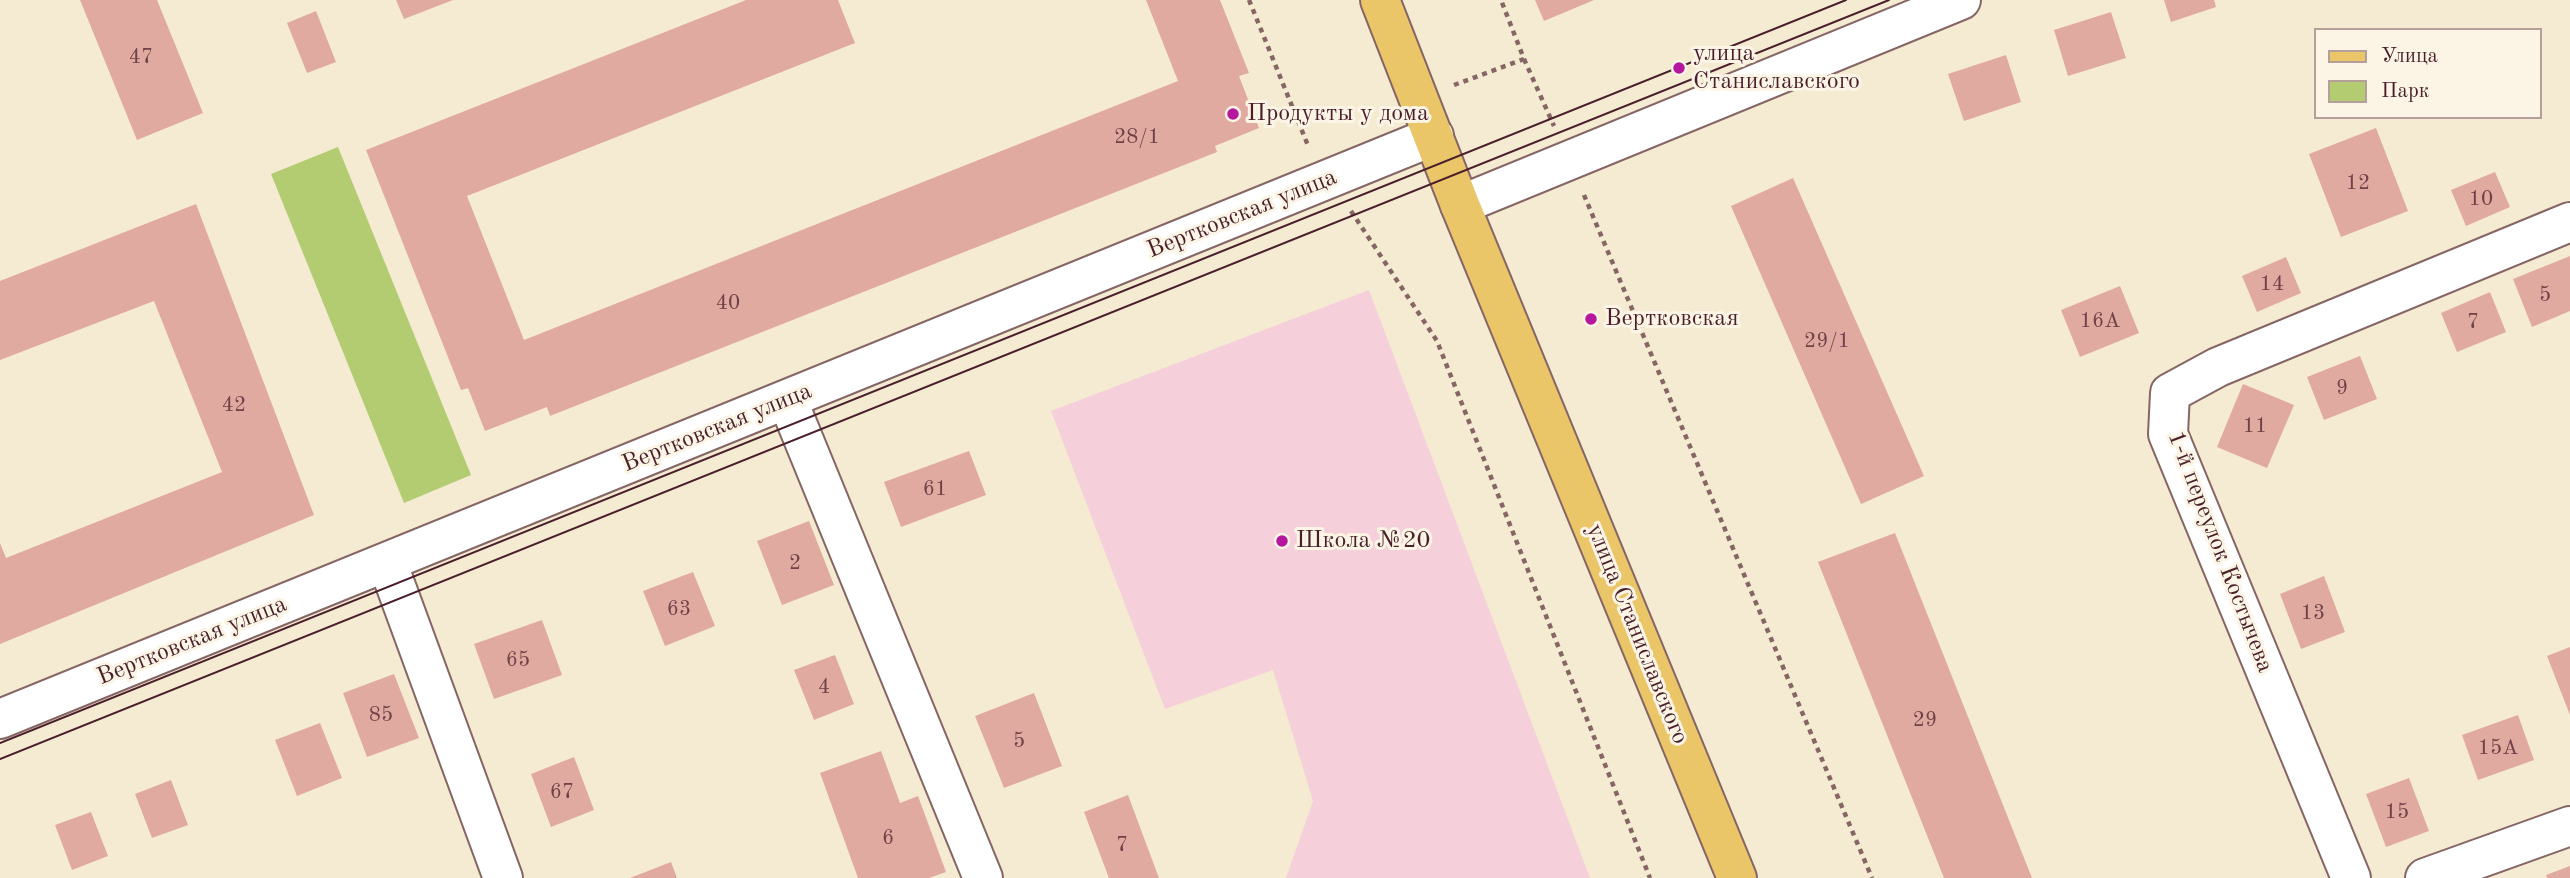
<!DOCTYPE html>
<html>
<head>
<meta charset="utf-8">
<style>
	body { margin:0 }
	#map { position:relative; width:2570px; height:878px; overflow:hidden; background:#f5ebd2; font-family:"Old Standard TT",serif }
	canvas { display:block }
	.legend { position:absolute; left:2314px; top:28px; width:228px; height:91px; box-sizing:border-box; background:#fcf5e5; border:2px solid #b59f9b; margin:0; padding:9px 12px; list-style:none; font-size:21px; color:#4a1f2b }
	.legend li { display:flex; align-items:center; gap:14px; height:35px }
	.legend b { width:35px; border:2px solid #b59f9b }
</style>
</head>
<body>
<div id="map">
<canvas width="2570" height="878"></canvas>
<ul class="legend">
<li><b style="height:9px;background:#ebc669"></b>Улица</li>
<li><b style="height:19px;background:#b3cc71"></b>Парк</li>
</ul>
</div>
<script>
const c = document.querySelector('canvas').getContext('2d');
c.lineJoin = 'round';
function fillPath(path, color) { c.fillStyle = color; c.fill(path, 'evenodd'); }
const poly = rows => new Path2D(rows.map(r => 'M' + r).join(''));
function stroke(path, color, width, dash) { c.strokeStyle = color; c.lineWidth = width; c.lineCap = dash ? 'butt' : 'round'; c.setLineDash(dash || []); c.stroke(path); }
function write(font, color, halo, rows, align = 'center') {
  c.font = font + ' "Old Standard TT",serif'; c.lineWidth = 6; c.setLineDash([]); c.textBaseline = 'middle'; c.strokeStyle = halo; c.fillStyle = color; for (const [text, x, y, turn = 0] of rows) {
    c.save(); c.translate(x, y); c.rotate((+turn || 0) * Math.PI / 180); c.textAlign = isNaN(turn) ? turn : align; if (halo) c.strokeText(text, 0, 0); c.fillText(text, 0, 0); c.restore();
  }
}
fillPath(poly([
	[1369,290,1590,878,1286,878,1313,801,1273,670,1165,709,1051,411]
]), '#f5cfd9');
fillPath(poly([
	[338,147,471,475,404,503,271,174]
]), '#b3cc71');
fillPath(poly([
	[80,0,157,0,203,113,137,140],
	[396,0,453,0,404,19],
	[746,0,838,0,855,43,467,196,524,340,1178,81,1146,0,1220,0,1249,73,1239,76,1259,128,1215,146,1217,152,550,416,547,407,485,431,468,388,461,390,366,150],
	[1535,0,1594,0,1544,21],
	[2164,0,2214,0,2216,7,2171,22],
	[316,11,336,62,307,73,287,23],
	[2111,12,2126,58,2068,76,2054,30],
	[2006,55,2021,102,1964,121,1948,74],
	[2376,128,2408,211,2341,237,2309,154],
	[2495,172,2510,207,2466,226,2451,190],
	[1793,178,1924,476,1861,504,1731,206],
	[196,204,314,515,0,644,0,543,6,558,222,472,154,301,0,360,0,281],
	[2570,256,2570,311,2532,327,2513,279],
	[2286,257,2301,293,2257,312,2242,276],
	[2120,286,2139,333,2080,357,2061,310],
	[2490,292,2506,332,2457,352,2441,313],
	[2360,356,2377,399,2324,420,2307,377],
	[2243,384,2294,405,2267,468,2217,447],
	[969,451,986,495,901,527,884,482],
	[809,521,834,585,782,605,757,541],
	[1895,533,2032,878,1944,878,1818,562],
	[693,572,715,626,665,646,643,591],
	[2324,576,2345,632,2301,649,2280,594],
	[542,620,562,675,494,699,474,644],
	[2570,647,2570,715,2547,656],
	[835,655,854,704,814,720,794,670],
	[394,674,419,738,367,757,343,693],
	[1034,693,1062,766,1004,788,975,716],
	[2518,715,2534,760,2478,780,2462,735],
	[320,723,342,778,297,796,275,740],
	[881,751,900,803,918,796,946,872,929,878,858,878,820,773],
	[574,757,594,810,551,827,531,774],
	[2409,778,2429,831,2386,847,2366,794],
	[171,780,188,825,152,838,135,794],
	[1128,795,1159,878,1109,878,1084,812],
	[91,812,108,856,72,870,55,825],
	[671,862,677,878,630,878],
	[2570,866,2570,878,2547,878,2546,875]
]), '#e1aaa1');
const minor = poly([
	[1460,205,1961,0],
	[787,399,983,878],
	[387,562,503,878],
	[0,719,1434,136],
	[2351,878,2168,434,2170,393,2218,367,2570,222],
	[2425,878,2570,826]
]);
const primary = poly([
	[1380,0,1460,205,1737,878]
]);
stroke(minor, '#866665', 42);
stroke(primary, '#866665', 42);
stroke(poly([
	[1249,0,1309,148],
	[1524,59,1554,126],
	[1454,85,1524,59,1501,0],
	[1584,195,1872,878],
	[1351,211,1437,341,1650,878]
]), '#866665', 4.5, [5, 5]);
stroke(minor, '#fff', 38);
stroke(primary, '#ebc669', 38);
stroke(poly([
	[0,743,1846,0],
	[0,759,1889,0]
]), '#4a1f2b', 2);
for (const [x, y, r, color] of [
	[1679,68,7,"#b5179e"],
	[1233,114,7,"#b5179e"],
	[1591,319,7,"#b5179e"],
	[1282,541,7,"#b5179e"]
]) { const dot = new Path2D(); dot.arc(x, y, r, 0, 2 * Math.PI); c.fillStyle = color; c.fill(dot); stroke(dot, '#fcf5e5', 2.5); }
write('21px', '#704248', null, [
	["47",141,57],
	["28/1",1137,137],
	["12",2358,183],
	["10",2481,199],
	["14",2272,284],
	["5",2545,295],
	["40",728,303],
	["16А",2100,321],
	["7",2473,322],
	["29/1",1827,341],
	["9",2342,388],
	["42",234,405],
	["11",2255,426],
	["61",935,489],
	["2",795,563],
	["63",679,609],
	["13",2313,613],
	["65",518,660],
	["4",824,687],
	["85",381,715],
	["29",1925,720],
	["5",1019,741],
	["15А",2498,748],
	["67",562,792],
	["15",2397,812],
	["6",888,838],
	["7",1122,845]
]);
write('24px', '#4a1f2b', '#fcf5e5', [
	["улица",1693,54],
	["Станиславского",1693,82],
	["Продукты у дома",1247,114],
	["Вертковская",1605,319],
	["Школа №20",1296,541]
], 'left');
write('24px', '#4a1f2b', '#fcf5e5', [
	["Вертковская улица",1242,214,-22],
	["Вертковская улица",717,428,-22],
	["1-й переулок Костычева",2220,552,69],
	["улица Станиславского",1637,634,68],
	["Вертковская улица",192,641,-22]
]);
</script>
</body>
</html>
